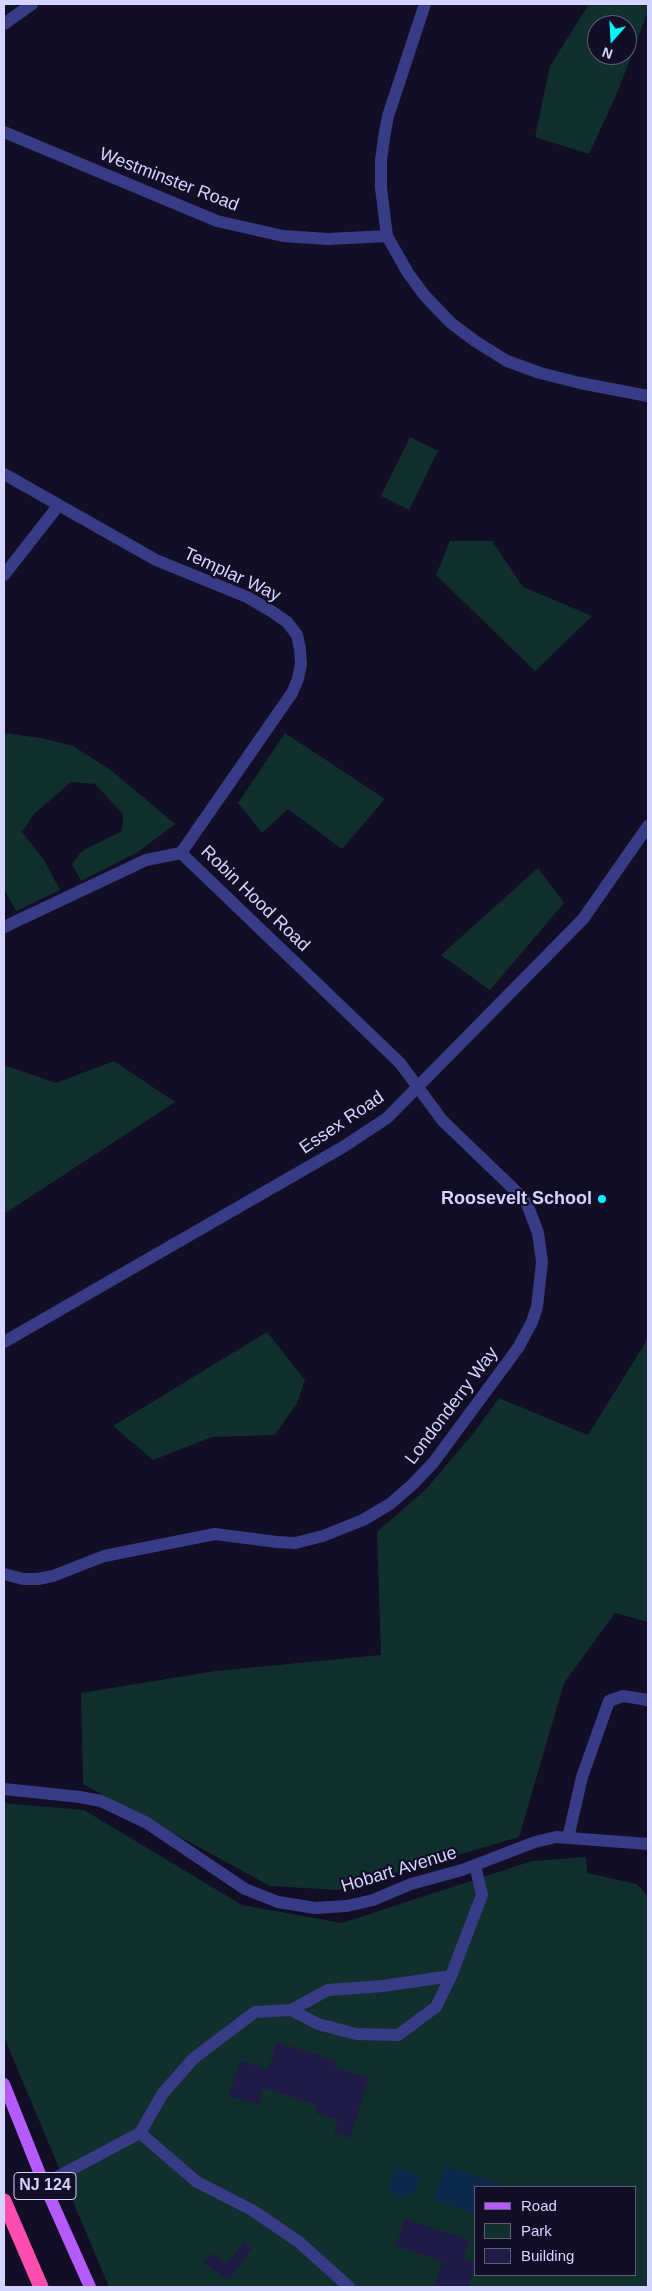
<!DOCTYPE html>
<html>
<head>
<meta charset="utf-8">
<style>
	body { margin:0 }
	#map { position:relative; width:652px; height:2291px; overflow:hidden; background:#110e26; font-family:Arial,sans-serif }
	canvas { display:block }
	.frame { position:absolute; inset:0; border:5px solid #d5d3ff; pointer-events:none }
	.legend { position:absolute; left:474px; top:2186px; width:162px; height:90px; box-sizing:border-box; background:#110e26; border:1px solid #5f5d7d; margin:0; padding:6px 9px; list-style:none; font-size:15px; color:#d5d3ff }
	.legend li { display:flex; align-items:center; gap:10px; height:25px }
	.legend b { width:25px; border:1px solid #5f5d7d }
	.north { position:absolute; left:587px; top:15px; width:50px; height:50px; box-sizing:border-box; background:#110e26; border:1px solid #5f5d7d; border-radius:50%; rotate:199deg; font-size:14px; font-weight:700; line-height:20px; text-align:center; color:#d5d3ff }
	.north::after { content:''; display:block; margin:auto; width:18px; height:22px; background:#00f7fe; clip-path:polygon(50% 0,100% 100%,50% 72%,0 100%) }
</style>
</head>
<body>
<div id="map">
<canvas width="652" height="2291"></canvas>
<div class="frame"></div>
<ul class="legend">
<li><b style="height:6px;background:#b55aff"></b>Road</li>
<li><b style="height:14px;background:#11302d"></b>Park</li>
<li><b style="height:14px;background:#201a47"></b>Building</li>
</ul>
<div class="north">N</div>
</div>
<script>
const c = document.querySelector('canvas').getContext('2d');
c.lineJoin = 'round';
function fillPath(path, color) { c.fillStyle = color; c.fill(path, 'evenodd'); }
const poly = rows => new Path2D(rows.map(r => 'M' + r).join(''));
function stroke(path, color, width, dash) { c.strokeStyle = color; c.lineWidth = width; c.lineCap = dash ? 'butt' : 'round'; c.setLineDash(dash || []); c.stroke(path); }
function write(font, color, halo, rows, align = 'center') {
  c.font = font + ' Arial,sans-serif'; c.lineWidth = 4.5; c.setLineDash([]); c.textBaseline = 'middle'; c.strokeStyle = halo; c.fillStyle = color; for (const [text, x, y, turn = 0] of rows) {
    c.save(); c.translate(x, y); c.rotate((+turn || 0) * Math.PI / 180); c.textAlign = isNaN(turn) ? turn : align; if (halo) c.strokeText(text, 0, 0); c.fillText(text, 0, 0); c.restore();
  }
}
fillPath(poly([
	[589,4,648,4,648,11,618,91,589,154,535,137,550,66],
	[597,25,627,25,627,55,597,55],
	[410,437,438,451,409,510,381,496],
	[450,541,492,541,523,587,592,616,535,671,436,575],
	[4,733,41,738,73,746,112,771,175,824,138,852,81,881,72,864,82,851,122,831,123,814,95,784,71,782,34,814,22,832,44,860,60,890,16,911,4,889],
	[285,733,385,799,342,849,288,809,262,833,238,803],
	[538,868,564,903,490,990,441,955],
	[114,1061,175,1102,4,1214,4,1065,56,1083],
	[267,1332,305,1380,297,1403,275,1435,212,1437,153,1460,113,1426],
	[648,1334,648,1622,615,1613,564,1683,519,1837,338,1890,270,1886,83,1784,81,1693,216,1671,381,1655,377,1532,426,1489,472,1435,499,1398,588,1435,644,1345],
	[4,1803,84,1810,242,1905,342,1923,532,1861,586,1857,587,1873,637,1884,648,1897,648,2287,109,2287,4,2037],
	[476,2187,636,2187,636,2275,476,2275]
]), '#11302d');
fillPath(poly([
	[445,2166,508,2187,476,2187,476,2214,433,2200],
	[395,2168,420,2175,415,2193,405,2196,388,2191]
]), '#0d294b');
fillPath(poly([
	[277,2042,336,2061,334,2067,369,2078,350,2138,334,2133,338,2120,315,2113,317,2105,264,2088,259,2105,229,2096,240,2061,268,2070],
	[405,2219,469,2240,463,2259,476,2263,468,2287,434,2287,442,2261,396,2246],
	[244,2242,252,2248,229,2280,204,2263,212,2253,227,2264]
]), '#201a47');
stroke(poly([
	[425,4,388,116,384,138,381,160,381,188,387,236,408,273,425,296,451,323,475,341,507,361,540,373,580,383,648,396],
	[4,24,32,4],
	[4,132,217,221,283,236,328,239,387,236],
	[4,474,156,560,247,597,271,611,287,622,297,635,300,649,301,664,298,679,292,693,181,853],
	[4,575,58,506],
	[4,927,146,860,181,853,400,1063,442,1120,523,1198,527,1204,538,1233,542,1262,537,1307,532,1322,518,1348,433,1463,413,1484,390,1504,363,1520,323,1536,295,1543,277,1542,215,1534,104,1556,53,1576,38,1579,23,1579,4,1574],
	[4,1342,343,1147,387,1118,583,919,648,826],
	[4,1789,80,1797,101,1801,147,1823,245,1889,278,1902,315,1908,347,1906,373,1900,411,1884,462,1870,535,1842,556,1837,648,1844],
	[568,1838,582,1777,609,1701,623,1696,648,1700],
	[291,2010,318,2024,356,2034,398,2035,436,2007,451,1976],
	[140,2133,163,2093,194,2058,255,2012,291,2010,328,1990,383,1986,451,1976,482,1895,475,1865],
	[44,2184,140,2133,197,2182,252,2210,299,2242,349,2287]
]), '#383b86', 12);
stroke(poly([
	[4,2084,44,2184,90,2287]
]), '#b55aff', 12);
stroke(poly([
	[4,2201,41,2287]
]), '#ff4eaf', 15);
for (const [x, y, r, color] of [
	[602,1199,5,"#00f7fe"]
]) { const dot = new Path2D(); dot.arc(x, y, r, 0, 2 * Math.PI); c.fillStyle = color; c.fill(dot); stroke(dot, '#110e26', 2); }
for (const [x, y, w] of [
	[45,2186,62]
]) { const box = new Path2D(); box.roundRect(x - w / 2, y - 13.5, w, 27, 4); c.fillStyle = '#110e26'; c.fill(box); stroke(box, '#d5d3ff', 1); }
write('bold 16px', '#d5d3ff', null, [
	["NJ 124",45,2186]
]);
write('18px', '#d5d3ff', '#110e26', [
	["Westminster Road",169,180,21],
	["Templar Way",232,575,25],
	["Robin Hood Road",255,899,44],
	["Essex Road",342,1123,-34],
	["Londonderry Way",452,1406,-53],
	["Hobart Avenue",399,1870,-17]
]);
write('bold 18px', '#d5d3ff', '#110e26', [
	["Roosevelt School",592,1199]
], 'right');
</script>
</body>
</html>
